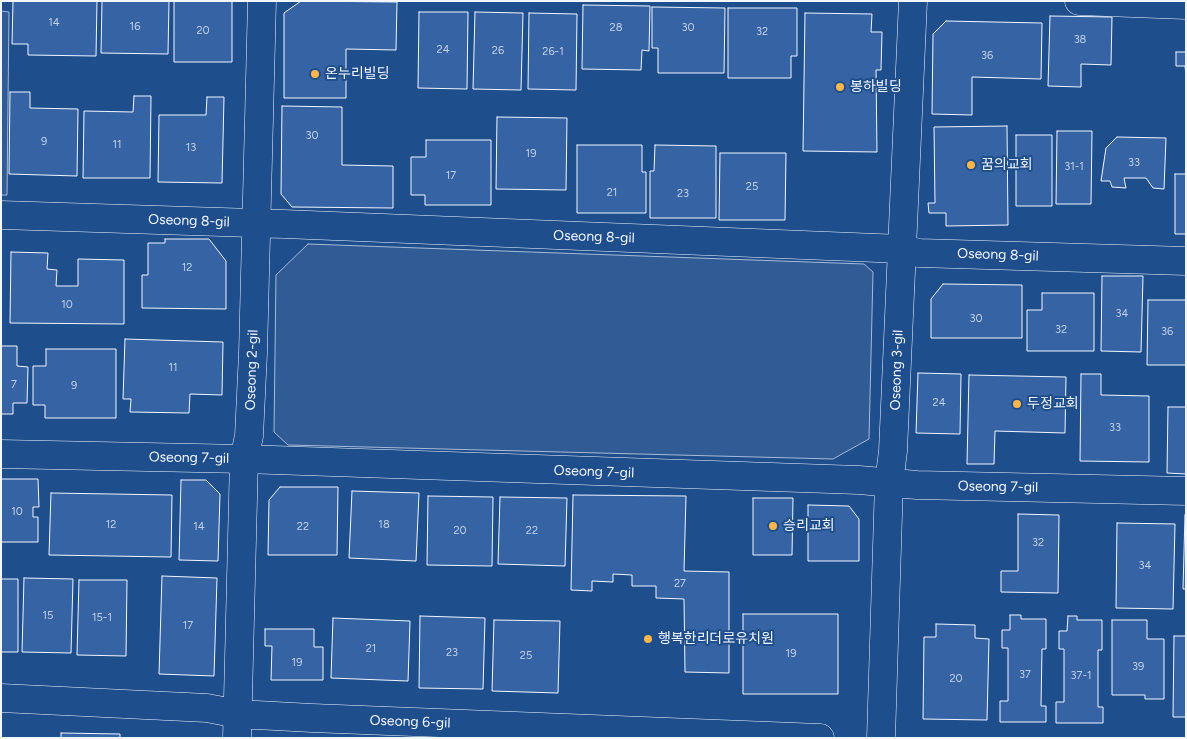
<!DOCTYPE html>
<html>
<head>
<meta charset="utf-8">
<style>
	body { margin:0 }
	#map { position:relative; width:1187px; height:739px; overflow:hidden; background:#1f4e8c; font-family:Figtree,sans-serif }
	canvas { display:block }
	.frame { position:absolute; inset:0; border:2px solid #f2f6ff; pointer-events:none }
</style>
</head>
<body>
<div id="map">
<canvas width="1187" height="739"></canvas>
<div class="frame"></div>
</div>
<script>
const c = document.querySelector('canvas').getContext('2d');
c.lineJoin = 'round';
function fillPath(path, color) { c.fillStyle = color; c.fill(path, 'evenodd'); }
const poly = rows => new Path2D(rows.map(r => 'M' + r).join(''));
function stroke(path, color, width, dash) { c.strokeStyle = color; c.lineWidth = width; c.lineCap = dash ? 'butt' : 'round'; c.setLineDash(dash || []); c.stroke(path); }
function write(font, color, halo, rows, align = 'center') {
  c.font = font + ' Figtree,"Noto Sans KR",sans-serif'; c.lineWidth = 4; c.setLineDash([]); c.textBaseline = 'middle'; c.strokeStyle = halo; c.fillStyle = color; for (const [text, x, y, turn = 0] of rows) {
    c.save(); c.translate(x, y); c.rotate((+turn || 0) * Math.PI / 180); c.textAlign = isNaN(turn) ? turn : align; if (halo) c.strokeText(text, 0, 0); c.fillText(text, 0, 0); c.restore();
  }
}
const built = poly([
	[1,11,9,12,7,195,1,195,1,11],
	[308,244,864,264,873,272,869,439,833,459,288,445,274,432,276,275,308,244]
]);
fillPath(built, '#305b95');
stroke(built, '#a8bbd7', 1);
const building = poly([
	[13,1,97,1,96,56,28,55,28,44,12,44,13,1],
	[102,1,169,1,168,54,101,53,102,1],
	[174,1,232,1,232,62,174,62,174,1],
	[301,1,397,2,396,50,346,49,346,98,284,98,284,13,301,1],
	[583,5,650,6,649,51,642,50,641,70,582,69,583,5],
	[652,7,725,8,724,73,658,73,658,48,652,48,652,7],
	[728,8,797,8,797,56,791,56,791,78,728,78,728,8],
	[419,12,468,12,467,89,418,88,419,12],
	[475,12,523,13,521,90,473,89,475,12],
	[529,13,577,14,576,90,528,89,529,13],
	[805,13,872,14,871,32,882,32,881,70,876,70,877,152,803,151,805,13],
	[1050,16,1112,17,1111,65,1081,64,1081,87,1048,86,1050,16],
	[946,21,1042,23,1041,79,972,77,972,115,932,114,933,34,946,21],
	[1176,52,1186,52,1186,76,1185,66,1176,66,1176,52],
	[10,92,30,92,30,108,78,109,77,176,9,174,10,92],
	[134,96,151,96,150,178,83,178,84,111,133,112,134,96],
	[207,97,224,97,222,183,158,182,159,115,206,115,207,97],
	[282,106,342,107,342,165,393,166,393,208,292,207,281,194,282,106],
	[497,117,567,118,566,190,496,189,497,117],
	[1007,126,1008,225,946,226,946,213,929,213,928,203,935,203,934,127,1007,126],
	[1057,131,1092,131,1091,204,1056,204,1057,131],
	[1016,135,1052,135,1052,206,1016,206,1016,135],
	[1117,137,1166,138,1164,189,1153,188,1146,178,1124,178,1126,188,1112,187,1110,181,1101,181,1106,148,1117,137],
	[426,140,491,140,491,205,425,205,425,195,411,195,411,157,426,157,426,140],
	[577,145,642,145,642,172,646,172,646,213,577,213,577,145],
	[655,145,716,146,716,218,650,218,650,171,654,171,655,145],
	[720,153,786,153,785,220,719,220,720,153],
	[1175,174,1186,174,1186,234,1175,234,1175,174],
	[165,239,209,239,226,261,226,309,142,308,142,275,148,275,148,243,165,243,165,239],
	[11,252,48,253,47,269,57,270,56,286,78,286,78,259,124,260,124,324,10,323,11,252],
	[1102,276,1143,276,1141,352,1101,351,1102,276],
	[943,284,1022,285,1022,338,931,338,931,299,943,284],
	[1042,293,1094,293,1094,351,1027,351,1027,310,1042,310,1042,293],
	[1148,300,1186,300,1186,365,1147,365,1148,300],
	[125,339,223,342,222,395,190,394,189,413,130,412,131,399,123,399,125,339],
	[1,346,17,346,17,366,28,367,27,403,13,403,13,414,1,414,1,346],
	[46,349,116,349,116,418,45,418,45,405,33,405,33,366,46,366,46,349],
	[918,373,961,374,960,434,916,433,918,373],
	[1081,374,1101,374,1101,395,1149,396,1149,462,1080,461,1081,374],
	[969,375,1066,377,1065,433,995,431,994,464,967,464,969,375],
	[1168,407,1186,407,1186,474,1167,473,1168,407],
	[1,479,38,479,39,507,33,507,33,517,38,517,38,542,1,542,1,479],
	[181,480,206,480,220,494,218,561,179,560,181,480],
	[280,487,338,487,337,555,268,555,269,500,280,487],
	[352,491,419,493,416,561,349,558,352,491],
	[51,493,172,495,171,557,49,555,51,493],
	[573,495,686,496,684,571,729,572,729,673,685,672,684,599,656,598,656,586,632,586,632,575,613,574,613,582,592,581,592,591,571,590,573,495],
	[428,496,493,497,492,566,427,565,428,496],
	[500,497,567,498,565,566,498,564,500,497],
	[753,498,793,498,792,555,753,555,753,498],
	[808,505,849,506,859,519,859,561,808,561,808,505],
	[1018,514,1059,515,1058,593,1001,592,1001,571,1018,571,1018,514],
	[1185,515,1186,515,1186,589,1183,589,1185,515],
	[1117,523,1175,524,1173,609,1116,608,1117,523],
	[162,576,217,578,214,676,159,674,162,576],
	[24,578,73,579,71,653,22,652,24,578],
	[1,579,18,579,18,652,1,652,1,579],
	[79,580,127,580,126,656,77,655,79,580],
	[743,614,838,614,838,694,743,694,743,614],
	[1010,615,1021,615,1021,619,1046,619,1046,649,1042,649,1041,706,1046,706,1046,722,1000,722,1000,701,1008,701,1008,648,1002,648,1002,630,1010,630,1010,615],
	[420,616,485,618,483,689,419,688,420,616],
	[1068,616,1077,616,1077,620,1102,620,1102,650,1098,650,1098,707,1103,707,1103,723,1056,723,1056,702,1064,702,1064,649,1059,649,1059,631,1067,631,1068,616],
	[333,618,410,621,408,681,331,678,333,618],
	[494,620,560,621,558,693,492,691,494,620],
	[1112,620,1147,620,1147,639,1164,639,1164,699,1145,699,1145,695,1112,695,1112,620],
	[936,624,975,625,975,638,989,639,987,720,923,719,924,637,936,637,936,624],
	[265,629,314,629,314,647,323,647,323,680,271,680,272,646,265,646,265,629],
	[1174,636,1186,636,1186,717,1173,717,1174,636],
	[61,733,120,734,120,738,61,738,61,733]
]);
fillPath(building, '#3563a3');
stroke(building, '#f2f6ff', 1);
const street = poly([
	[1079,1,1186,5],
	[1,215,284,224,902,249,919,253,1186,261],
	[1,454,244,459,859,480,917,485,1186,491],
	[1,698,207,708,238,714,312,718,820,738],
	[237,738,244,459,249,436,253,353,262,1],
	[881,738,889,483,893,451,913,1]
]);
stroke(street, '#f2f6ff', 29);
stroke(street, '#1f4e8c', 28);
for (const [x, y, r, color] of [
	[315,74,5,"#ffb74d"],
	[840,87,5,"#ffb74d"],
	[971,165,5,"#ffb74d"],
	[1017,404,5,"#ffb74d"],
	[773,526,5,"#ffb74d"],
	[648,639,5,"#ffb74d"]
]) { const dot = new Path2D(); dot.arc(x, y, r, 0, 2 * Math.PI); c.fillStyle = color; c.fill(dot); stroke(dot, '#1f4e8c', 2); }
write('11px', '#c3d1e8', null, [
	["14",54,23],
	["16",135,27],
	["28",616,28],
	["30",688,28],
	["20",203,31],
	["32",762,32],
	["38",1080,40],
	["24",443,50],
	["26",498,51],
	["26-1",553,52],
	["36",987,56],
	["30",312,136],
	["9",44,142],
	["11",117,145],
	["13",191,148],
	["19",531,154],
	["33",1134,163],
	["31-1",1074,167],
	["17",451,176],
	["25",752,187],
	["21",612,193],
	["23",683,194],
	["12",187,268],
	["10",67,305],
	["34",1122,314],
	["30",976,319],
	["32",1061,330],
	["36",1167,332],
	["11",173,368],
	["7",14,385],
	["9",74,386],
	["24",939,403],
	["33",1115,428],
	["10",17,512],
	["12",111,525],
	["18",384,525],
	["14",199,527],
	["22",303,527],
	["20",460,531],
	["22",532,531],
	["32",1038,543],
	["34",1145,566],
	["27",680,584],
	["15",48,616],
	["15-1",102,618],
	["17",188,626],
	["21",371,649],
	["23",452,653],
	["19",791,654],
	["25",526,656],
	["19",297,663],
	["39",1138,667],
	["37",1025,675],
	["37-1",1081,676],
	["20",956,679]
]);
write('14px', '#f2f6ff', '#1f4e8c', [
	["온누리빌딩",325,74],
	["봉하빌딩",850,87],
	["꿈의교회",981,165],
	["두정교회",1027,404],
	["승리교회",783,526],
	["행복한리더로유치원",658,639]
], 'left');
write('14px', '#f2f6ff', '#1f4e8c', [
	["Oseong 8-gil",189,221,2],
	["Oseong 8-gil",594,237,2],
	["Oseong 8-gil",998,255,2],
	["Oseong 2-gil",252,370,-88],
	["Oseong 3-gil",897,370,-88],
	["Oseong 7-gil",189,458,1],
	["Oseong 7-gil",594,472,2],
	["Oseong 7-gil",998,487,1],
	["Oseong 6-gil",410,722,2]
]);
</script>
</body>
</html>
